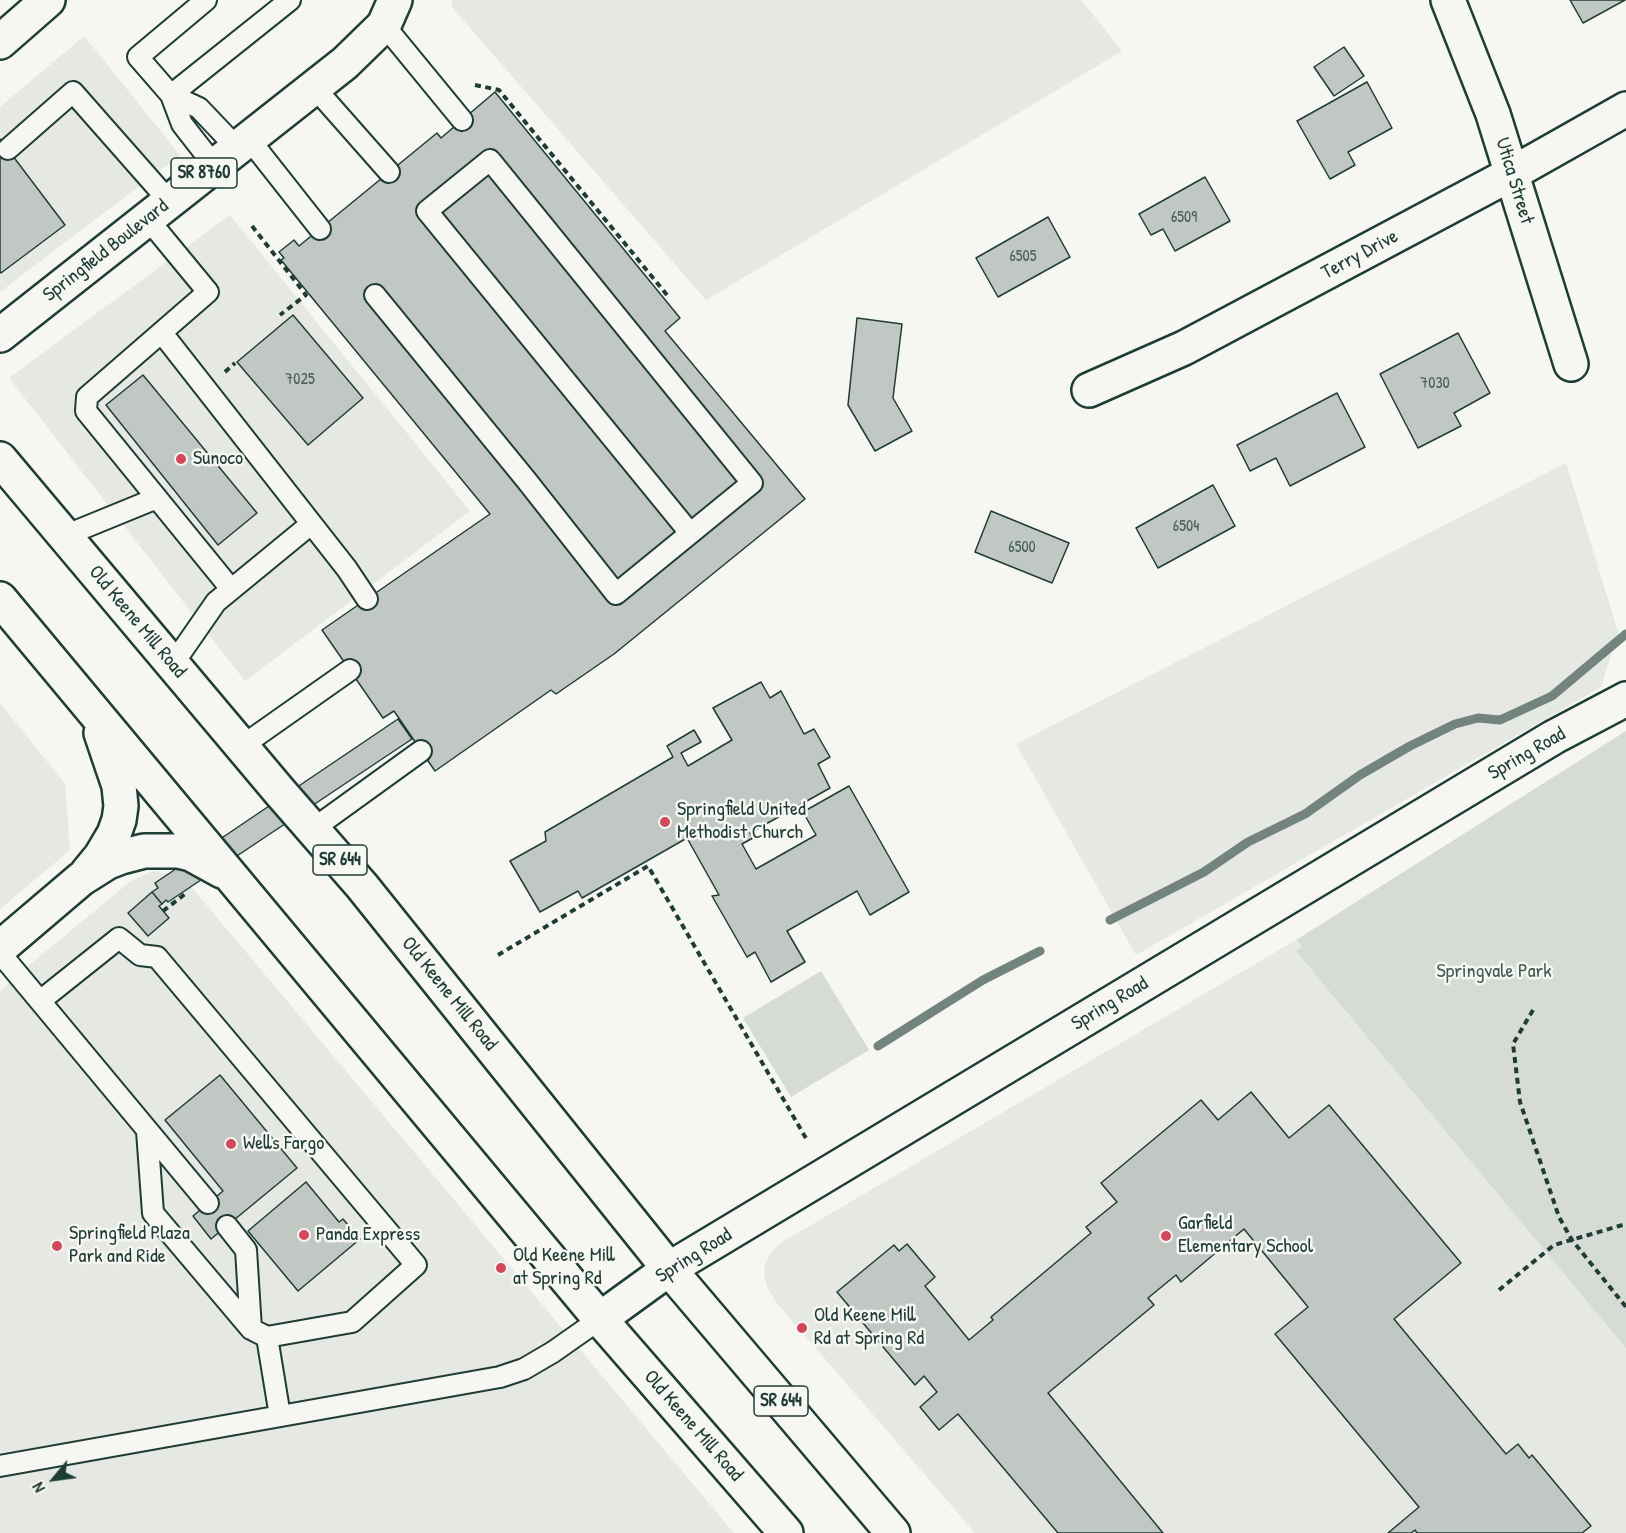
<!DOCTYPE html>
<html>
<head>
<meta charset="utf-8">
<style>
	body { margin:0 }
	#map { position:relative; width:1626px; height:1533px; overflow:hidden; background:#f6f6f2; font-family:"Patrick Hand",sans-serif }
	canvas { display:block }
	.north { position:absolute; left:24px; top:1449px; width:60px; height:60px; -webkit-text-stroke:4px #f6f6f2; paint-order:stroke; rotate:241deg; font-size:16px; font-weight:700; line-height:24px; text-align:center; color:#1f3d34 }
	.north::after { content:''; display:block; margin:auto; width:21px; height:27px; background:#1f3d34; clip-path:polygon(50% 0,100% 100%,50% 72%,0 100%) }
</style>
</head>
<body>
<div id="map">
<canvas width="1626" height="1533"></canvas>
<div class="north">N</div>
</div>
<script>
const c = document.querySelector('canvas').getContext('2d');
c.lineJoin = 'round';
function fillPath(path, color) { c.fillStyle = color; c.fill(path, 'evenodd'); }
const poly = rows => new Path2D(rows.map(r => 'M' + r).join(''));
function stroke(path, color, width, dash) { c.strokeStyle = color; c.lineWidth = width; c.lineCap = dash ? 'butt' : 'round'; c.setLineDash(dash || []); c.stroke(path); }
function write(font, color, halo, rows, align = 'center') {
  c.font = font + ' "Patrick Hand",sans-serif'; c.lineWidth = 5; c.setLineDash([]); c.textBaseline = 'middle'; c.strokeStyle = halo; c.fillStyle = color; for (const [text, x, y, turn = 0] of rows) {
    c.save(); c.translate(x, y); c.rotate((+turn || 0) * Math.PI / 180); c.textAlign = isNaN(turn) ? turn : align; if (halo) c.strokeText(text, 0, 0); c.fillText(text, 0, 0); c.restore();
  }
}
fillPath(poly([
	[452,0,1081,0,1122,51,706,300,452,7],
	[84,36,180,155,0,292,0,107],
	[230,215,470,511,245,681,9,378],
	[1566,463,1618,632,1601,687,1136,955,1016,744],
	[0,703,65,784,70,850,0,909],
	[153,871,171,874,188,883,734,1533,0,1533,0,991,40,956,131,881],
	[1296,940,1626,1342,1626,1533,975,1533,777,1303,768,1289,764,1276,765,1264,772,1251,784,1241]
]), '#e6e8e4');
fillPath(poly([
	[1626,731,1626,1348,1296,951,1302,947,1296,940],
	[821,971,869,1050,791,1097,743,1018]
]), '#d6dbd6');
stroke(poly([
	[1110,920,1204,872,1248,842,1305,814,1360,775,1410,746,1455,724,1478,718,1500,720,1552,696,1626,634],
	[878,1046,983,980,1040,951]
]), '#72847d', 9);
const building = poly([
	[1570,0,1625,0,1583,23,1570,0],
	[1344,47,1364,76,1334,96,1314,67,1344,47],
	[1367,82,1392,128,1348,152,1355,165,1330,179,1297,121,1367,82],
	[495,92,680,318,665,331,805,499,614,654,556,694,551,690,435,771,394,711,383,718,322,630,490,514,281,260,284,258,279,252,294,240,299,246,437,133,441,138,495,92],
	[0,139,65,225,1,273,0,271,0,139],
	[1205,177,1230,221,1175,251,1163,229,1151,235,1139,214,1205,177],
	[1048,217,1070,257,998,297,976,258,1048,217],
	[293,315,363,398,308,445,237,362,293,315],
	[857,318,902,324,893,398,912,431,875,451,848,405,857,318],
	[1458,333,1490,393,1454,413,1461,426,1418,448,1380,374,1458,333],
	[143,375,257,513,218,545,106,405,143,375],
	[1337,393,1365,447,1290,486,1276,458,1250,471,1237,445,1337,393],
	[1213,485,1235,526,1158,568,1136,528,1213,485],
	[991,511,1069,543,1052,583,975,552,991,511],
	[761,682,770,698,781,691,804,734,814,729,830,757,818,764,830,788,750,833,753,838,742,844,756,869,816,835,803,812,849,786,909,892,870,915,857,891,787,931,805,962,771,982,755,952,747,957,712,896,719,895,687,838,582,898,578,891,540,912,510,861,546,841,545,832,673,757,667,746,694,730,701,742,681,753,688,766,732,740,713,708,761,682],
	[398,719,412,739,168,902,166,900,162,904,152,892,158,888,155,883,398,719],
	[152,892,162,904,159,906,169,918,148,936,128,913,152,892],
	[220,1075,297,1168,211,1239,193,1216,223,1191,165,1120,220,1075],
	[1251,1092,1289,1138,1329,1105,1461,1263,1394,1319,1506,1454,1518,1444,1529,1458,1532,1455,1591,1526,1582,1533,1417,1533,1415,1530,1411,1533,1388,1533,1419,1507,1275,1334,1308,1307,1244,1229,1181,1282,1176,1275,1148,1298,1154,1305,1048,1393,1163,1533,1058,1533,958,1414,939,1430,920,1407,937,1392,924,1376,915,1385,837,1292,894,1245,899,1251,907,1244,935,1277,925,1286,969,1340,993,1320,991,1317,1091,1233,1086,1227,1117,1202,1101,1183,1201,1100,1218,1120,1251,1092],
	[306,1182,339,1222,343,1219,360,1239,298,1291,248,1231,306,1182]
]);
fillPath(building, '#c1c8c3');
stroke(building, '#1f3d34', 1.5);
const lane = poly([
	[206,0,138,57,171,95,290,0],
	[384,25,462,120],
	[314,87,389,172],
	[171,95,199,108,237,148],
	[171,95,182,124,214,165],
	[249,139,320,229],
	[8,149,73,92,169,201],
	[147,218,208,292,87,397,86,411,231,589],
	[375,295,527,481,616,594,752,483,490,160,427,211,690,533],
	[162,333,347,569,367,599],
	[64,536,157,498],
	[173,664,216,602,311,524],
	[242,746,350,670],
	[313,829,421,751],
	[0,953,208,1203],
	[40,1001,119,938,140,955,157,957,416,1265,352,1322,267,1337,251,1329,153,1213,147,1131],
	[227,1226,246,1250,251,1329],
	[267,1337,280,1416],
	[0,1466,500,1377,524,1369,553,1352,600,1319]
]);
const street = poly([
	[1448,0,1493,114,1571,364],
	[1089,390,1184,348,1511,174,1626,109],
	[600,1319,669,1269,1554,737,1626,699]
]);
const primary = poly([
	[0,42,48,0],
	[0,335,345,63,384,25,395,0],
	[0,459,280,792,362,886,669,1269,893,1533],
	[0,599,600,1319,786,1533],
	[87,873,101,856,114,834,119,820,121,806,119,786,101,733],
	[0,948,81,879,108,862,121,857,144,851,178,851,191,854,222,871]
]);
stroke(lane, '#1f3d34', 24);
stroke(street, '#1f3d34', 38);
stroke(primary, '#1f3d34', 38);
stroke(poly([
	[475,85,499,90,667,295],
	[252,226,306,295,280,315],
	[225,372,235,363],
	[163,911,185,894],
	[498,955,648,866,807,1140],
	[1533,1010,1513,1044,1520,1102,1559,1217,1572,1240,1626,1307],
	[1499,1290,1554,1245,1626,1224]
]), '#1f3d34', 4, [6, 4.5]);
stroke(lane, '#f6f6f2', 20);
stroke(street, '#f6f6f2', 33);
stroke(primary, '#f6f6f2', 33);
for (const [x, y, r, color] of [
	[181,459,6,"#d1495b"],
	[665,822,6,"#d1495b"],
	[231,1144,6,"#d1495b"],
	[304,1235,6,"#d1495b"],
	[1166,1236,6,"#d1495b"],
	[57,1246,6,"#d1495b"],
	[501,1268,6,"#d1495b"],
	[802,1328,6,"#d1495b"]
]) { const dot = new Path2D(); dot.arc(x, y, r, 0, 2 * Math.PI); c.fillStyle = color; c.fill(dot); stroke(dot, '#f6f6f2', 2); }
write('16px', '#486058', null, [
	["6509",1184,218],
	["6505",1023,257],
	["7025",300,380],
	["7030",1435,384],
	["6504",1186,527],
	["6500",1022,548]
]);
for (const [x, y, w] of [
	[204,173,66],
	[340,860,54],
	[781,1401,54]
]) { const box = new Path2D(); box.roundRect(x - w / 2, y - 15, w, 30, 4.5); c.fillStyle = '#f6f6f2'; c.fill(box); stroke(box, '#1f3d34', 1.5); }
write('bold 18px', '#1f3d34', null, [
	["SR 8760",204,173],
	["SR 644",340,860],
	["SR 644",781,1401]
]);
write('20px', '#1f3d34', '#f6f6f2', [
	["Utica Street",1514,181,73],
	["Springfield Boulevard",106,251,-38],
	["Terry Drive",1360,255,-28],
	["Old Keene Mill Road",137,622,50],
	["Spring Road",1527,754,-30],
	["Old Keene Mill Road",449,994,51],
	["Spring Road",1110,1004,-31],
	["Spring Road",694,1256,-32],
	["Old Keene Mill Road",693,1426,49]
]);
write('20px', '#1f3d34', '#f6f6f2', [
	["Sunoco",193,459],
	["Springfield United",677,810],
	["Methodist Church",677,833],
	["Wells Fargo",243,1144],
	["Garfield",1178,1224],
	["Elementary School",1178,1247],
	["Springfield Plaza",69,1234],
	["Park and Ride",69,1257],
	["Panda Express",316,1235],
	["Old Keene Mill",513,1256],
	["at Spring Rd",513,1279],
	["Old Keene Mill",814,1316],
	["Rd at Spring Rd",814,1339]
], 'left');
write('20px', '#445d54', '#f6f6f2', [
	["Springvale Park",1494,972]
]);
</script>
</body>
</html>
